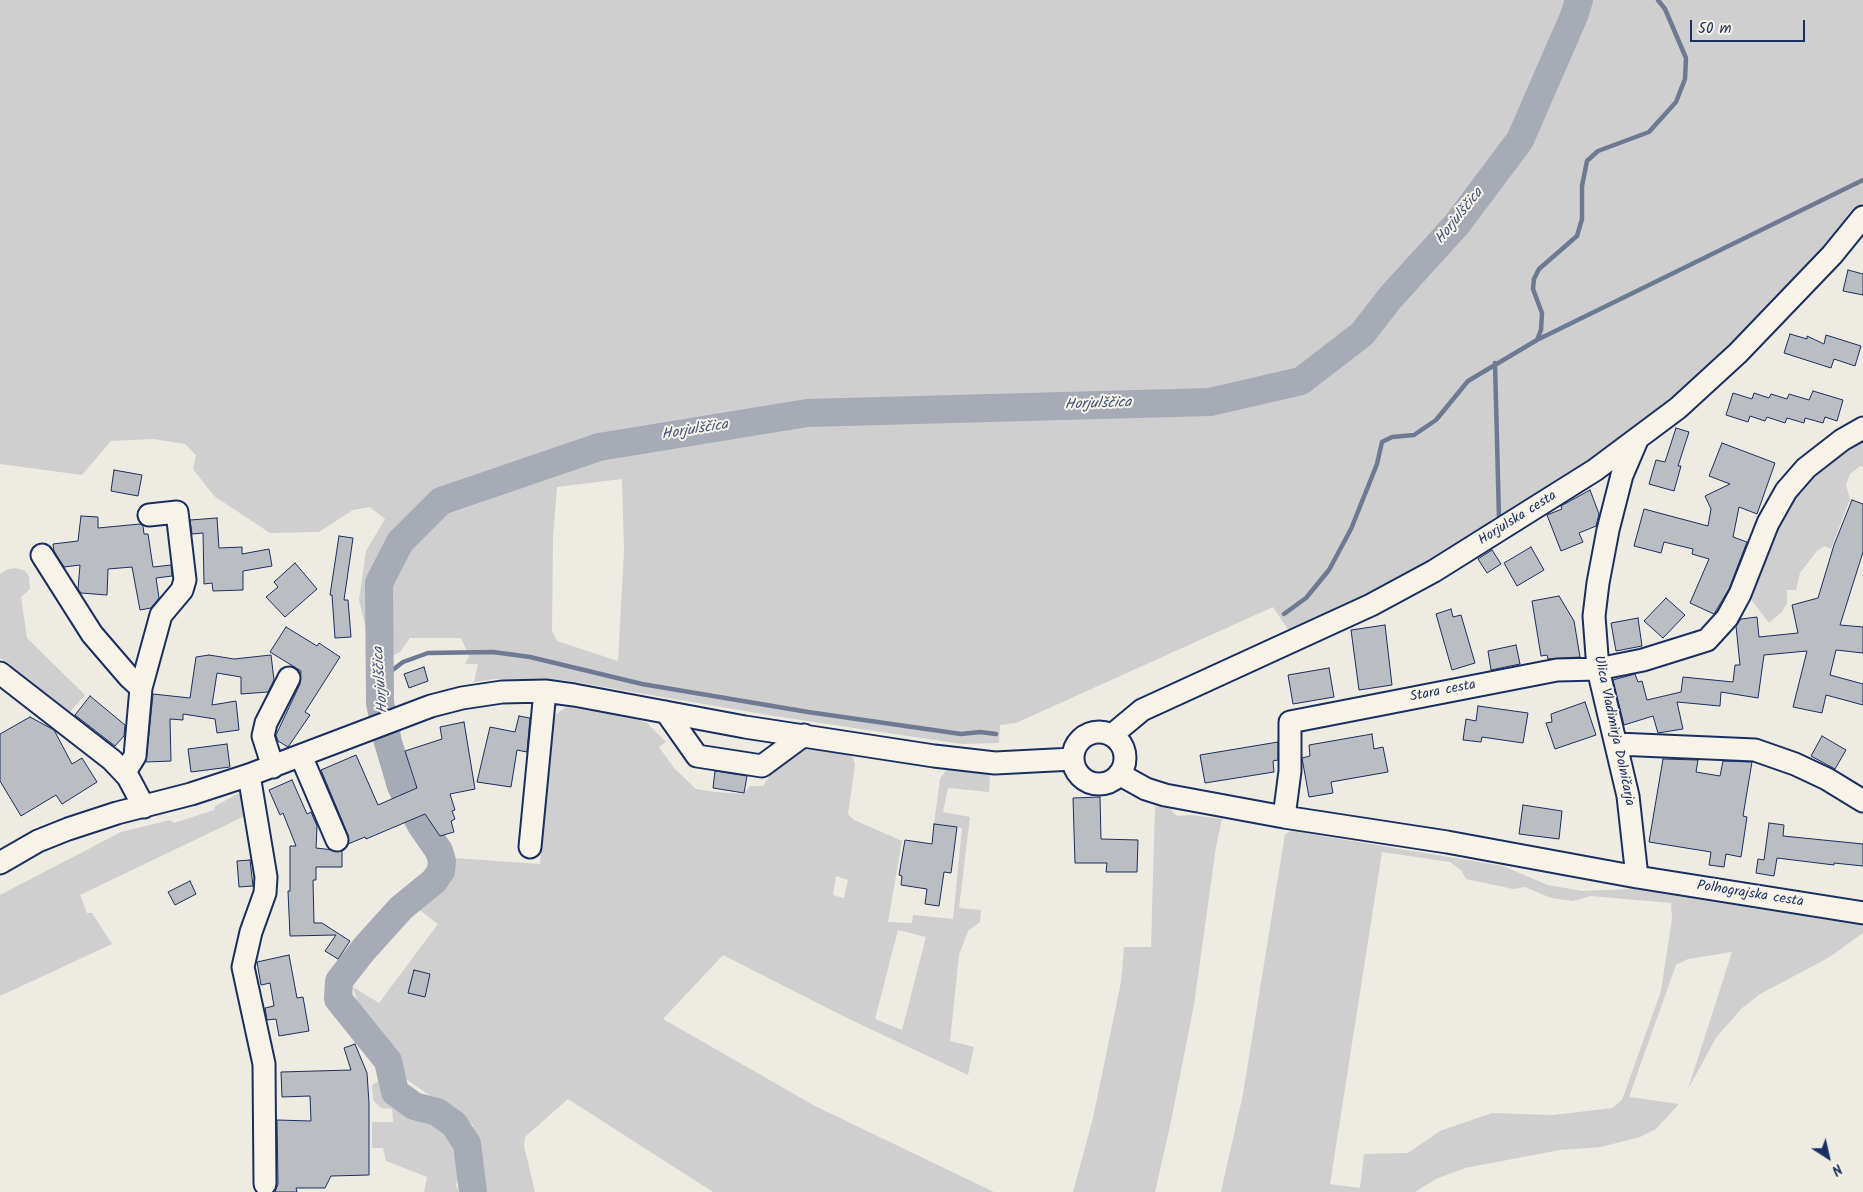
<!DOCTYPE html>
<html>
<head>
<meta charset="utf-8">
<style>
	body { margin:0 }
	#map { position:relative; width:1863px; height:1192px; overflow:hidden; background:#eeebe2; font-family:Kalam,sans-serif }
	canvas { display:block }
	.north { position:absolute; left:1803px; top:1132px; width:50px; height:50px; -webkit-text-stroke:4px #f7f3e8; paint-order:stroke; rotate:145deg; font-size:14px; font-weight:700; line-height:20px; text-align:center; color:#1b2f5e }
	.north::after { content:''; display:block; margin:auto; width:18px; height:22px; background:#1b2f5e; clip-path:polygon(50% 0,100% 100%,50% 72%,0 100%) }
	.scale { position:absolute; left:1690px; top:20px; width:115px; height:22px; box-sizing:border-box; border:2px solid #1b2f5e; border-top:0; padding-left:6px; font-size:15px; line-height:18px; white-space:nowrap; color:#1b2f5e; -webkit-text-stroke:4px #f7f3e8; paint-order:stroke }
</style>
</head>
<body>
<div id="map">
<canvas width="1863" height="1192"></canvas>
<div class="north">N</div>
<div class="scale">50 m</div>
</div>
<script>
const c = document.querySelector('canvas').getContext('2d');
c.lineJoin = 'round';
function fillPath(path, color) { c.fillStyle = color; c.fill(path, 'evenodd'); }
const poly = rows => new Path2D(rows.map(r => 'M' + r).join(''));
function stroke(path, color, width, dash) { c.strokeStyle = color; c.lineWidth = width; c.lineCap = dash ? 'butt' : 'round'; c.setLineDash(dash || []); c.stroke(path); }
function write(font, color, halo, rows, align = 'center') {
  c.font = font + ' Kalam,sans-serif'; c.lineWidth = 4; c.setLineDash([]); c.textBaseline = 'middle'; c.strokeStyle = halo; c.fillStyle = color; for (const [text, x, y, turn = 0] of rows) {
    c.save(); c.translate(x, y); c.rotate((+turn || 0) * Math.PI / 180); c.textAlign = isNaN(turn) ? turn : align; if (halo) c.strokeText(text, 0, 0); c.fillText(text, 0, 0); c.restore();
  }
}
fillPath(poly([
	[0,0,1863,0,1863,202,1810,269,1699,379,1588,465,1423,569,1291,634,1273,607,1016,723,1000,725,999,743,962,744,774,716,563,680,495,679,474,682,478,664,465,664,469,656,461,638,410,638,400,652,390,657,378,653,369,642,359,600,366,551,385,519,370,507,353,510,319,532,270,533,214,496,193,469,196,455,185,444,153,439,111,441,82,475,0,464],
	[622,479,624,551,618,661,557,641,552,631,553,538,557,487],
	[1863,434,1863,467,1860,466,1850,474,1846,485,1850,499,1831,549,1825,546,1817,551,1800,573,1796,590,1787,590,1787,603,1782,612,1769,623,1747,594,1791,492],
	[16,568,25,571,29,576,30,589,21,597,27,638,85,695,69,713,0,658,0,574,8,569],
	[566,707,630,717,647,723,666,742,659,747,674,768,696,789,715,792,743,794,750,786,763,786,771,774,770,771,797,750,816,747,846,753,853,758,855,765,848,814,854,820,902,841,888,922,912,923,913,915,953,919,962,828,934,824,940,779,946,770,990,773,989,792,948,788,943,812,970,817,959,908,981,910,980,922,968,931,959,955,950,1041,974,1047,968,1075,843,1016,723,955,663,1019,815,1106,994,1192,713,1192,568,1099,525,1137,524,1146,535,1192,487,1192,473,1125,403,1077,401,1063,375,1026,360,1010,353,987,379,1003,438,924,414,906,449,876,453,858,540,864,553,717],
	[836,876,848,880,844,898,833,895],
	[898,930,926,937,902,1030,875,1019],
	[241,792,251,813,80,895,87,913,92,913,112,944,0,996,0,895,121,832,170,820,174,823,214,810,215,806],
	[1155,806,1170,809,1177,816,1191,815,1222,819,1216,847,1194,1005,1170,1126,1155,1192,1073,1192,1093,1118,1121,982,1124,947,1151,947],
	[1292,831,1503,866,1548,885,1582,891,1632,889,1860,925,1863,926,1863,933,1828,958,1760,994,1741,1009,1716,1038,1688,1089,1732,952,1688,959,1676,965,1629,1097,1679,1104,1656,1129,1640,1137,1601,1147,1560,1150,1465,1168,1436,1179,1415,1192,1221,1192,1243,1094,1285,834],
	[1382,852,1450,862,1461,870,1466,879,1513,889,1525,887,1551,898,1573,901,1591,896,1671,903,1672,919,1661,991,1622,1100,1612,1108,1553,1115,1492,1113,1440,1131,1408,1153,1364,1154,1360,1188,1330,1184],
	[383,1078,389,1091,397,1101,412,1112,429,1114,459,1142,463,1158,456,1185,459,1192,424,1192,427,1177,386,1161,383,1148,372,1148,372,1122,393,1122,392,1109,381,1108,373,1100,372,1085]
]), '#cfcfcf');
stroke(poly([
	[1539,339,1863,180],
	[1495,363,1499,518],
	[1284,614,1306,598,1329,570,1351,529,1377,464,1382,442,1392,437,1414,435,1436,420,1468,381,1537,340,1541,330,1542,313,1533,289,1534,279,1539,269,1577,236,1582,219,1582,186,1587,161,1598,151,1649,132,1676,102,1685,79,1686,58,1665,9,1658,0],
	[381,679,403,662,428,653,493,652,530,657,642,684,808,712,961,734,980,732,996,734]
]), '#6e7992', 4.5);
stroke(poly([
	[473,1192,467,1144,454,1124,437,1112,414,1106,395,1092,388,1061,338,999,339,981,364,949,401,908,434,881,441,871,442,861,439,851,421,825,401,786,388,742,380,703,379,583,400,542,441,501,599,447,807,413,1210,402,1301,381,1362,334,1390,298,1457,224,1520,140,1574,16,1579,0]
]), '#a6abb5', 28);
const building = poly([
	[1848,270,1863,274,1863,295,1843,291,1848,270],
	[1790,334,1807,339,1807,336,1824,344,1826,335,1861,346,1855,366,1834,359,1831,368,1784,353,1790,334],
	[1813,391,1843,400,1837,421,1825,417,1823,423,1805,418,1804,423,1787,418,1785,423,1767,417,1765,421,1750,416,1748,422,1726,415,1733,393,1752,399,1754,393,1769,398,1771,394,1787,399,1789,394,1809,400,1813,391],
	[1676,428,1689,432,1678,466,1681,466,1674,491,1649,484,1656,460,1665,462,1676,428],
	[1722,443,1775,463,1757,514,1739,507,1733,537,1747,542,1729,589,1714,614,1690,603,1709,559,1692,554,1693,549,1664,542,1661,553,1634,546,1644,509,1708,526,1711,509,1705,496,1730,484,1709,476,1722,443],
	[114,470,142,475,138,496,111,491,114,470],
	[1590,490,1599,514,1596,526,1579,533,1583,542,1561,551,1547,515,1562,509,1561,506,1590,490],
	[1852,500,1863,504,1863,552,1840,625,1863,627,1863,653,1836,650,1830,675,1863,684,1863,705,1826,695,1822,713,1793,707,1807,651,1764,655,1758,698,1721,692,1720,706,1677,702,1683,729,1658,733,1653,716,1624,725,1613,680,1635,674,1638,682,1642,681,1647,700,1681,692,1683,677,1733,682,1735,665,1740,665,1736,626,1741,619,1757,617,1759,637,1798,633,1792,605,1818,598,1834,545,1852,500],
	[81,516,98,517,98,528,140,524,143,526,144,534,148,534,153,567,171,565,172,576,156,578,159,598,151,608,140,610,132,567,108,569,107,595,81,593,78,589,80,565,64,567,54,551,53,544,78,541,81,516],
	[217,518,219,548,242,547,242,554,269,549,272,566,243,571,243,590,213,591,212,583,204,584,203,533,192,534,190,520,217,518],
	[339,536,353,538,344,600,348,600,351,637,335,638,332,595,330,595,339,536],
	[1531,547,1544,570,1517,586,1504,563,1531,547],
	[1492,550,1501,564,1487,573,1478,559,1492,550],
	[295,563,317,589,285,617,266,597,278,587,274,582,295,563],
	[1559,596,1574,621,1580,657,1548,659,1547,655,1541,656,1532,601,1559,596],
	[1666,598,1685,615,1663,638,1644,621,1666,598],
	[1451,609,1453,617,1461,615,1475,663,1452,670,1436,614,1451,609],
	[1638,618,1642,646,1616,651,1611,623,1638,618],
	[1385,625,1392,685,1359,690,1351,630,1385,625],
	[286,627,317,646,319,643,340,657,305,712,310,715,288,747,278,741,276,735,300,684,301,671,270,652,286,627],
	[1516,645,1520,664,1491,670,1488,651,1516,645],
	[209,655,234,659,271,655,274,680,268,692,241,694,241,677,217,673,212,705,236,701,239,730,217,733,215,719,183,714,183,720,170,719,171,761,146,762,153,694,190,698,196,657,209,655],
	[424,667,428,681,409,688,404,674,424,667],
	[1329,668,1334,697,1293,704,1288,675,1329,668],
	[90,696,125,725,124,736,115,746,75,715,90,696],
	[1585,702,1596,735,1555,749,1546,723,1552,722,1551,714,1585,702],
	[1478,706,1528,713,1523,743,1482,737,1481,742,1463,740,1466,719,1476,721,1478,706],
	[519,716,530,718,527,752,517,750,511,787,477,782,490,727,515,732,519,716],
	[30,717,54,730,72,764,82,758,97,782,62,804,56,795,21,816,0,781,0,734,30,717],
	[464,722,475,789,450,794,455,810,452,811,455,819,451,821,454,832,440,836,425,814,366,839,365,837,348,844,348,835,321,770,356,755,378,805,417,788,405,751,442,739,440,727,464,722],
	[1372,734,1374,749,1383,747,1388,772,1331,782,1333,793,1309,797,1302,758,1310,756,1309,745,1372,734],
	[1822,736,1846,750,1835,769,1811,756,1822,736],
	[1278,742,1278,760,1273,761,1274,772,1205,783,1200,755,1278,742],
	[227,744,230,767,191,772,188,749,227,744],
	[1663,759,1698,760,1696,772,1720,776,1723,761,1752,762,1743,816,1747,817,1741,857,1726,854,1724,867,1709,865,1711,852,1649,842,1663,759],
	[715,771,747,776,744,793,713,788,715,771],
	[292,780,307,814,311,812,317,826,316,848,342,851,342,867,316,867,316,880,313,880,314,923,322,923,350,941,338,959,325,951,336,935,290,936,288,891,290,891,290,846,296,846,283,813,280,815,269,790,292,780],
	[1100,797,1101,839,1138,840,1137,872,1106,872,1107,863,1075,863,1073,798,1100,797],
	[1523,805,1562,811,1559,839,1519,834,1523,805],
	[1769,823,1784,825,1783,836,1863,844,1863,866,1834,863,1834,865,1777,858,1774,876,1756,873,1758,859,1764,860,1769,823],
	[934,824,957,827,951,873,944,872,939,906,925,904,927,889,901,885,902,876,899,875,905,840,932,844,934,824],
	[250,860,253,886,239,887,237,861,250,860],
	[190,881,196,894,175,905,168,892,190,881],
	[289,955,297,998,303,997,309,1031,279,1036,276,1019,267,1020,265,1008,274,1006,270,983,261,985,257,962,289,955],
	[414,970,430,974,425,997,408,993,414,970],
	[355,1044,367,1073,369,1103,369,1175,331,1176,325,1188,296,1188,297,1192,275,1192,278,1184,277,1120,311,1121,310,1096,282,1097,281,1072,351,1070,344,1048,355,1044]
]);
fillPath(building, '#babdc2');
stroke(building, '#1b2f5e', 1);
const minor = poly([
	[42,555,92,634,129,677,141,688],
	[0,673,112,760,128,777,144,807],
	[666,712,697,756,762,766,804,735],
	'1073 758a26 26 0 1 1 52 0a26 26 0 1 1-52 0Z',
	[1112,735,1142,710,1371,605,1434,571,1595,470,1678,408,1738,353,1832,255,1863,217],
	[1617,744,1755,750,1795,764,1827,779,1863,801],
	[301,756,337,840],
	[273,767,263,736,266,723,289,678],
	[125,772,135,756,141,688,161,615,182,590,185,580,177,512,149,515],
	[1119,774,1146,789,1165,795,1284,817,1447,842,1637,877,1863,913],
	[249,775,266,877,265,893,251,932,243,967,264,1064,265,1184],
	[1284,817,1290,771,1290,722,1557,670,1598,669,1643,660,1707,640,1727,618,1740,594,1768,523,1786,491,1806,468,1842,440,1863,428],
	[530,847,545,691],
	[0,863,38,841,68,829,117,813,191,794,249,775,431,706,462,698,502,692,545,691,574,695,745,727,934,756,995,763,1073,759],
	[1637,877,1628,796,1598,669,1594,616,1598,583,1608,530,1622,475,1637,440]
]);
stroke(minor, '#1b2f5e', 25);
stroke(minor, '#f7f3e8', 21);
write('14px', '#1b2f5e', '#f7f3e8', [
	["Horjulska cesta",1518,519,-32],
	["Stara cesta",1443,692,-11],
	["Ulica Vladimirja Dolničarja",1613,731,78],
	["Polhograjska cesta",1750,895,9]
]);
write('italic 15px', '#455478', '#f7f3e8', [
	["Horjulščica",1460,217,-51],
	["Horjulščica",1098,405,-2],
	["Horjulščica",695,431,-9],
	["Horjulščica",382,680,-94]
]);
</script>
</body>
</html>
